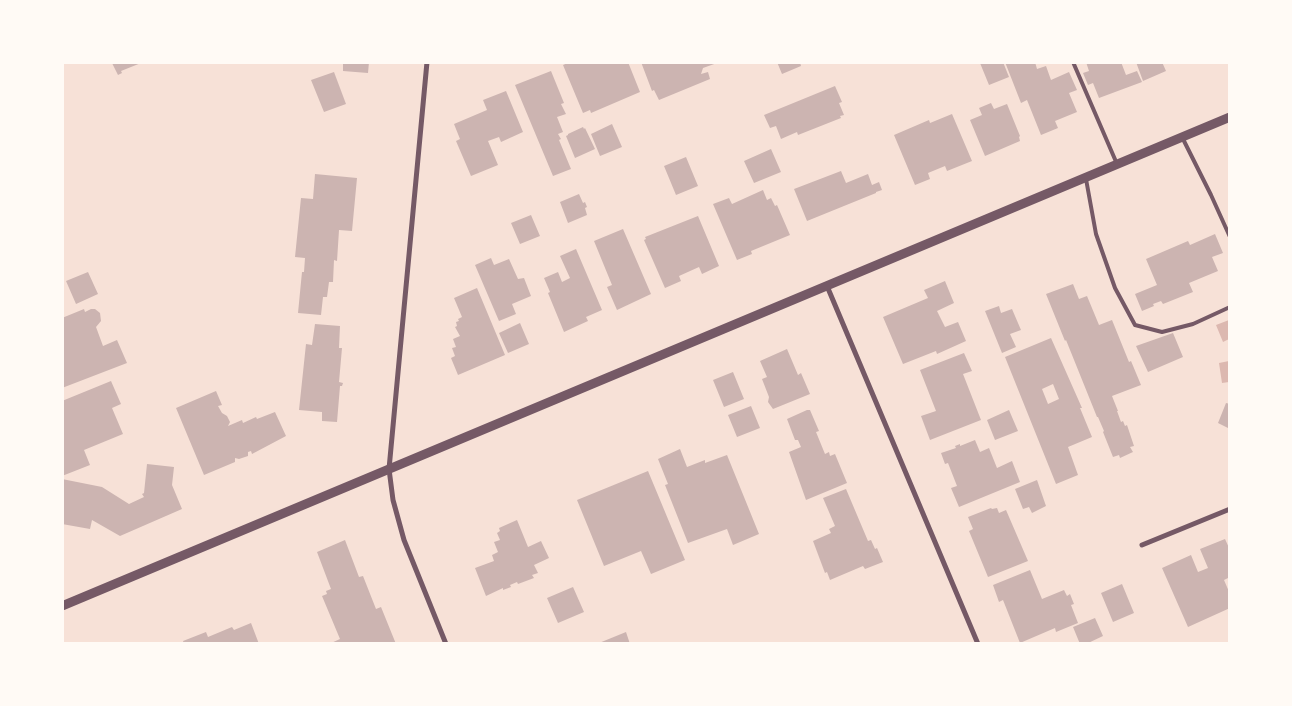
<!DOCTYPE html>
<html>
<head>
<meta charset="utf-8">
<style>
	body { margin:0 }
	#map { position:relative; width:1292px; height:706px; overflow:hidden; background:#f7e1d7; font-family:Raleway,sans-serif }
	canvas { display:block }
	.frame { position:absolute; inset:0; border:64px solid #fffaf5; pointer-events:none }
</style>
</head>
<body>
<div id="map">
<canvas width="1292" height="706"></canvas>
<div class="frame"></div>
</div>
<script>
const c = document.querySelector('canvas').getContext('2d');
c.lineJoin = 'round';
function fillPath(path, color) { c.fillStyle = color; c.fill(path, 'evenodd'); }
const poly = rows => new Path2D(rows.map(r => 'M' + r).join(''));
function stroke(path, color, width, dash) { c.strokeStyle = color; c.lineWidth = width; c.lineCap = dash ? 'butt' : 'round'; c.setLineDash(dash || []); c.stroke(path); }
fillPath(poly([
	[1229,320,1229,339,1223,342,1216,325],
	[1229,361,1229,382,1222,383,1219,363]
]), '#dcb8b0');
fillPath(poly([
	[343,62,369,62,368,73,343,71],
	[570,62,628,62,640,92,591,113,590,110,583,113,563,65],
	[641,62,717,62,717,63,703,68,701,74,708,72,710,79,659,100,654,90,652,91],
	[777,62,800,62,801,66,782,74],
	[982,62,1003,62,1009,77,989,85,980,63],
	[1005,62,1035,62,1037,69,1046,66,1051,80,1069,72,1077,90,1069,93,1077,112,1055,121,1058,128,1041,135,1027,100,1021,103],
	[1086,62,1121,62,1126,75,1137,71,1142,82,1099,98,1093,83,1088,85,1083,73,1089,71],
	[1136,62,1162,62,1166,71,1143,81],
	[112,63,141,63,121,71,122,73,118,75],
	[551,71,564,103,561,104,566,114,557,117,563,132,558,134,561,139,559,140,571,169,553,176,515,85],
	[334,72,346,104,324,112,311,80],
	[835,86,842,102,839,103,844,115,840,116,841,118,798,135,797,132,781,139,776,126,770,128,764,115],
	[506,91,523,132,501,142,499,137,488,141,498,165,471,176,456,141,460,139,454,124,487,110,483,100],
	[991,103,994,109,1007,104,1020,136,1019,137,1020,141,985,156,970,120,982,115,979,108],
	[952,114,972,161,947,171,945,166,928,173,930,179,915,185,894,135,929,120,930,123],
	[612,124,622,147,600,156,591,134],
	[583,127,584,129,585,128,595,149,575,158,566,136,568,135,568,134],
	[771,149,781,172,754,183,744,161],
	[686,157,698,186,676,195,664,166],
	[841,171,846,183,868,174,872,185,879,182,882,190,876,192,876,193,807,221,794,189],
	[315,174,357,178,352,231,339,230,337,261,334,260,333,282,329,282,327,297,323,297,321,315,298,313,302,272,304,272,305,258,295,257,301,198,313,199],
	[763,190,767,200,771,198,775,206,777,205,790,235,751,251,752,254,737,260,713,204,729,198,732,204],
	[579,194,583,203,585,202,587,207,585,208,587,215,568,223,560,202],
	[531,215,540,236,520,244,511,223],
	[698,216,719,266,702,274,699,267,679,276,681,281,665,288,644,240,646,239,645,237],
	[623,229,651,294,617,310,607,287,612,285,594,241],
	[1215,234,1223,253,1212,257,1218,271,1189,283,1193,292,1163,304,1161,301,1153,304,1154,306,1142,311,1135,294,1157,285,1146,259,1188,241,1190,245],
	[576,249,602,310,586,317,588,321,564,332,548,293,550,292,544,278,558,272,562,282,570,278,560,256],
	[491,258,494,265,509,259,518,279,524,278,531,296,512,304,516,314,499,321,475,265],
	[88,272,98,294,76,304,66,281],
	[945,281,954,303,937,311,945,327,958,322,966,341,937,354,936,351,903,364,883,317,928,298,924,290],
	[1073,284,1079,299,1087,296,1099,325,1112,320,1129,362,1131,361,1141,385,1112,396,1118,411,1117,411,1121,422,1123,421,1125,426,1127,425,1134,446,1130,447,1133,452,1120,458,1119,455,1113,457,1103,432,1104,431,1098,417,1097,417,1066,340,1065,341,1046,294],
	[477,288,505,355,458,375,451,358,455,356,452,348,456,347,453,339,460,336,455,327,457,326,456,322,459,321,458,319,462,317,454,298],
	[999,306,1001,313,1012,309,1021,330,1010,334,1016,347,1002,353,985,311],
	[84,309,85,312,91,309,95,309,100,313,101,321,96,327,103,346,117,340,127,363,62,388,62,318],
	[520,323,529,344,508,353,499,333],
	[315,324,340,326,339,348,342,348,339,382,343,383,342,386,340,386,337,422,322,421,322,412,299,410,306,344,312,345],
	[1173,333,1183,357,1148,372,1136,346],
	[1051,338,1082,408,1080,408,1092,437,1068,447,1078,475,1056,484,1005,357],
	[1053,384,1059,399,1048,404,1042,389],
	[787,349,798,375,801,373,810,394,773,409,768,402,769,397,762,379,767,377,760,361],
	[964,353,972,371,963,374,981,420,930,440,921,416,936,411,920,370],
	[733,372,744,399,724,407,713,380],
	[111,381,121,404,112,408,123,434,84,450,90,465,62,476,62,401],
	[216,391,222,405,218,406,222,413,227,416,230,422,228,426,242,420,243,423,256,417,257,419,275,412,286,436,252,454,251,451,248,452,248,456,239,459,235,458,235,462,204,475,176,408],
	[1226,403,1230,404,1230,429,1218,423],
	[751,406,760,428,737,437,728,415],
	[807,410,810,410,819,431,816,432,825,454,829,452,830,456,835,454,847,483,806,500,789,452,801,447,798,440,795,440,787,419],
	[1009,410,1018,431,995,440,987,420],
	[975,440,980,452,989,448,997,468,1012,461,1020,482,959,507,951,488,957,486,948,463,945,464,941,453,956,448,955,446,960,444,960,446],
	[680,449,687,467,705,460,705,463,727,455,759,534,733,545,727,529,688,543,665,485,668,484,658,459],
	[147,464,174,467,172,485,182,509,120,536,92,520,90,529,62,524,62,479,102,487,129,504,144,497,142,494,144,493],
	[648,471,685,560,651,574,641,551,604,566,577,500],
	[1037,480,1046,506,1032,513,1029,507,1023,509,1015,489],
	[846,489,868,541,871,540,875,549,877,548,883,562,865,569,863,566,830,580,827,572,825,573,813,541,831,533,829,529,835,526,823,498],
	[991,508,992,509,997,508,999,513,1006,510,1028,561,988,577,969,531,973,529,968,517],
	[517,520,528,547,541,541,549,558,534,565,538,573,532,575,534,578,518,584,517,582,510,585,511,587,503,590,503,588,486,596,475,568,494,561,492,555,498,552,494,542,500,540,497,533,500,531,499,528],
	[1225,539,1230,550,1230,577,1224,580,1230,594,1230,608,1188,627,1162,568,1191,555,1198,572,1208,568,1200,549],
	[345,540,359,577,363,576,376,609,381,607,396,644,329,644,340,639,322,596,327,594,326,591,331,589,317,552],
	[1030,570,1042,599,1064,590,1067,596,1070,594,1074,604,1071,605,1078,623,1056,632,1055,628,1020,643,1003,600,999,602,993,585],
	[1122,584,1134,613,1113,622,1101,593],
	[573,587,584,612,558,623,547,598],
	[1095,618,1103,636,1086,644,1080,644,1073,627],
	[251,623,259,644,184,644,183,641,206,632,208,637,232,627,234,630],
	[626,632,630,644,599,644,599,643]
]), '#ccb4b1');
stroke(poly([
	[1073,62,1117,164],
	[1182,137,1211,195,1230,237],
	[1086,179,1096,234,1115,288,1135,325,1162,332,1193,324,1230,307]
]), '#755966', 4);
stroke(poly([
	[427,62,389,469,393,500,404,540,446,644],
	[827,286,978,644],
	[1142,545,1230,509]
]), '#755966', 5);
stroke(poly([
	[62,606,1230,117]
]), '#755966', 9);
</script>
</body>
</html>
